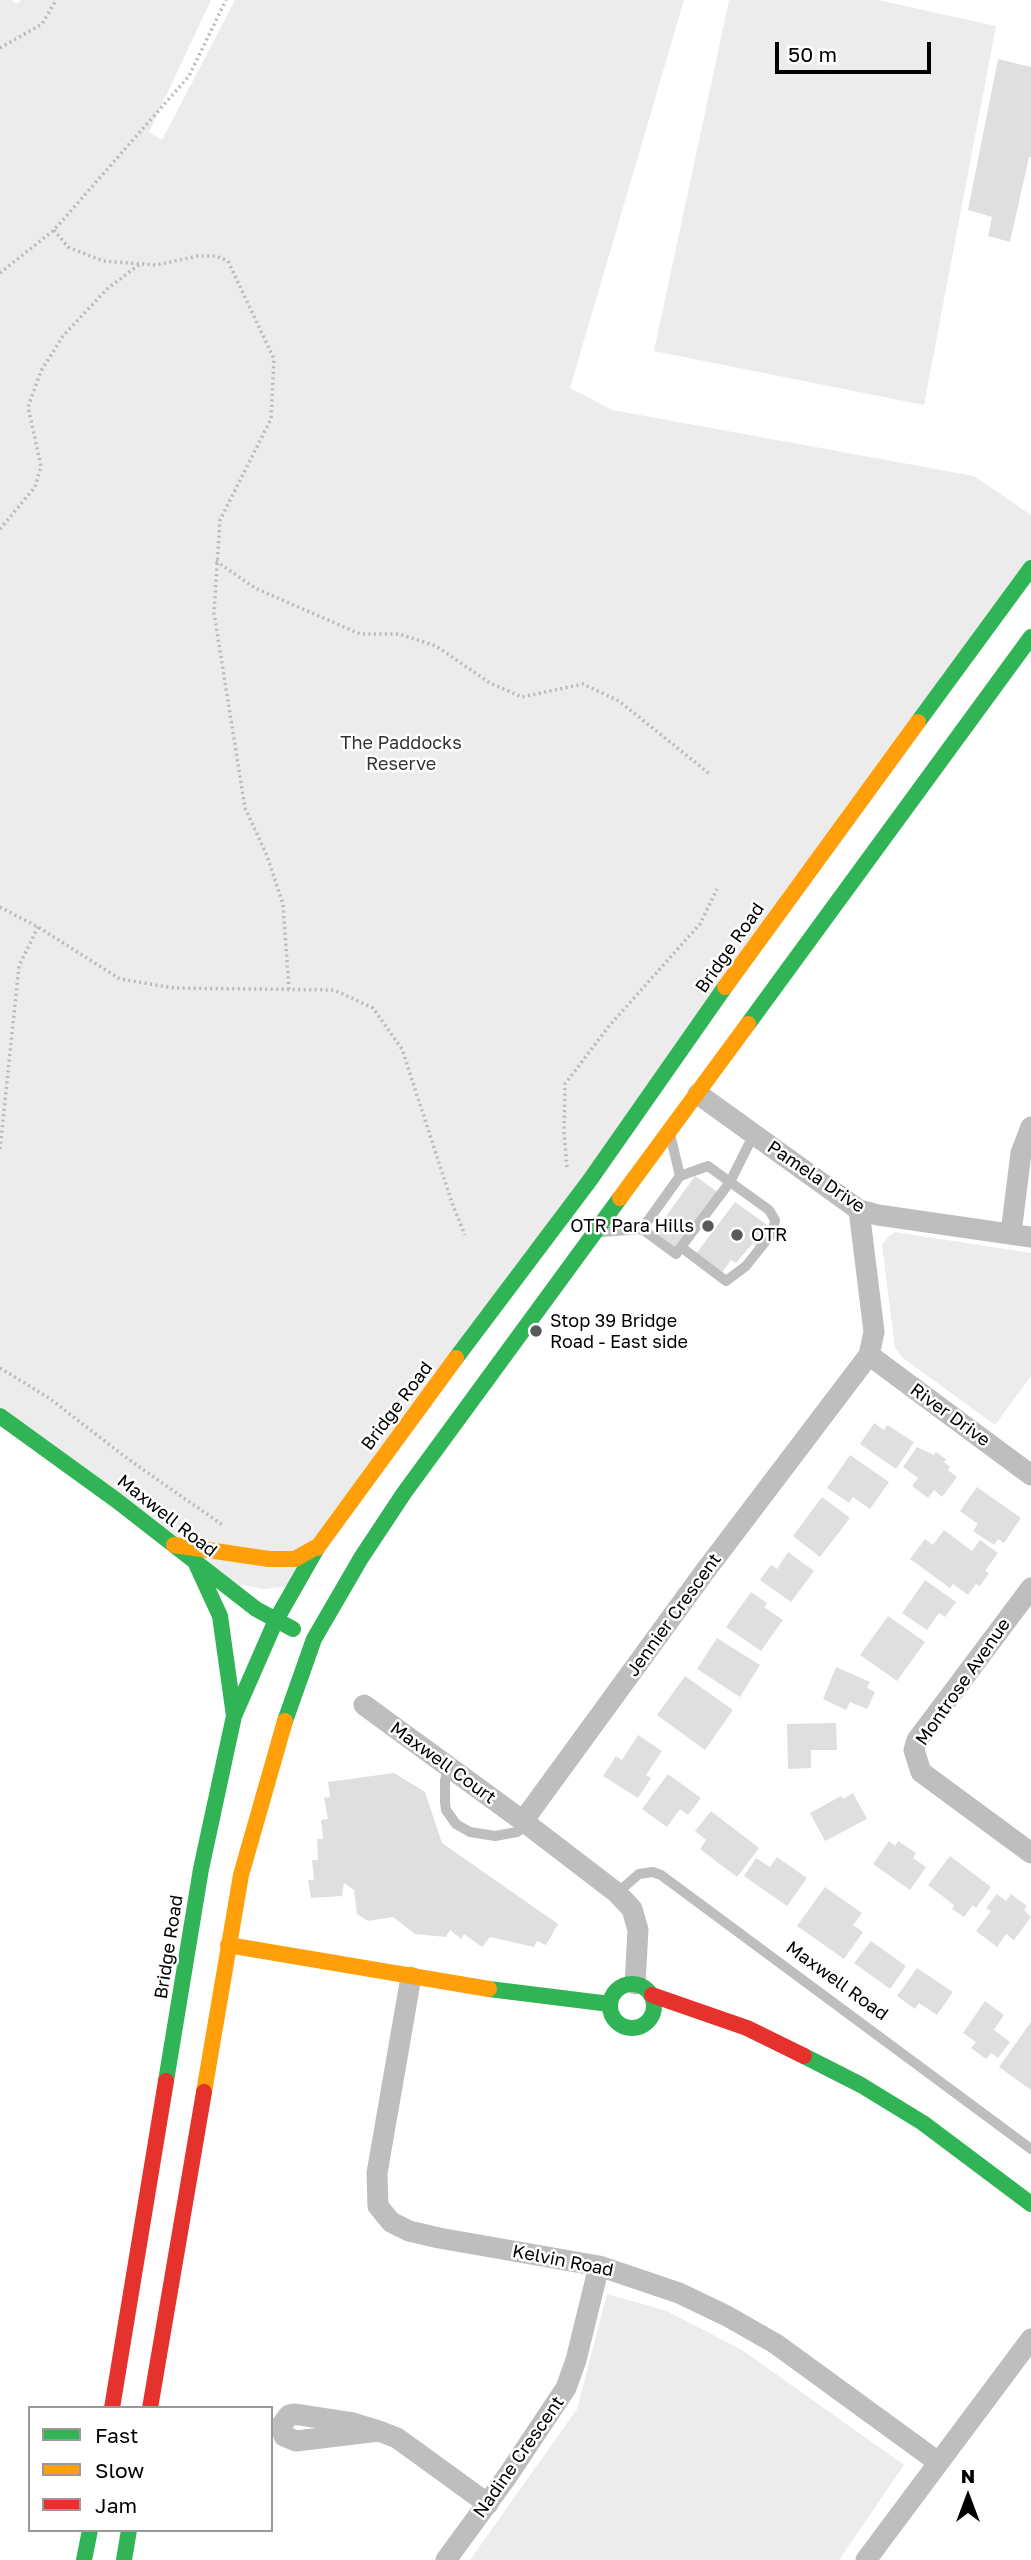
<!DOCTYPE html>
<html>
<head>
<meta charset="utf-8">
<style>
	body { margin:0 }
	#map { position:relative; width:1031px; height:2560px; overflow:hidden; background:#fff; font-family:"Golos Text",sans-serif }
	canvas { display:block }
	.legend { position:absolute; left:28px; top:2406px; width:245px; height:126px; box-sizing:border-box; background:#fff; border:2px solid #999; margin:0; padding:9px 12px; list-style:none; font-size:21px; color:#000 }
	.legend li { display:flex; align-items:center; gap:14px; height:35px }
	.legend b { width:35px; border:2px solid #999 }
	.north { position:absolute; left:933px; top:2462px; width:70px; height:70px; -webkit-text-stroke:5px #fff; paint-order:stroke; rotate:0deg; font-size:19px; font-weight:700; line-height:28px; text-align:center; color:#000 }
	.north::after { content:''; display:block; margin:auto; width:24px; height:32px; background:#000; clip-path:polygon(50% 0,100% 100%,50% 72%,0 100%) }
	.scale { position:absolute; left:775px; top:42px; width:156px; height:32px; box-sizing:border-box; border:4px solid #000; border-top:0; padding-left:9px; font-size:21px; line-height:24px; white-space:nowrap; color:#000; -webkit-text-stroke:5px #fff; paint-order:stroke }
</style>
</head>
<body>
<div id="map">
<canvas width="1031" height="2560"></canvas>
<ul class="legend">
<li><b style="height:9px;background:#30b455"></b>Fast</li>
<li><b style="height:9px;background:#ff9f0a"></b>Slow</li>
<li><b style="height:9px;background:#e5322d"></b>Jam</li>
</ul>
<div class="north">N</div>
<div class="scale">50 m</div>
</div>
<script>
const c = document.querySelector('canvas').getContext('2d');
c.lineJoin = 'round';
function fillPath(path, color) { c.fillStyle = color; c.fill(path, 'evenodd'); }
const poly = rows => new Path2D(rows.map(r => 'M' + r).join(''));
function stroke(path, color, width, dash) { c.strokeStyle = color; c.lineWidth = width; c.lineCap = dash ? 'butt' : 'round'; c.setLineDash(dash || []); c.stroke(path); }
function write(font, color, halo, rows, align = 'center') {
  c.font = font + ' "Golos Text",sans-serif'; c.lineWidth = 5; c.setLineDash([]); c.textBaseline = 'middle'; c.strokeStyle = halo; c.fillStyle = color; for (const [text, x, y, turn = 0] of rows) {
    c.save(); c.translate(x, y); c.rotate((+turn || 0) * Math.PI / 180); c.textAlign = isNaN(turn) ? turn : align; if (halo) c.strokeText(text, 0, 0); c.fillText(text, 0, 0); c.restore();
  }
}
fillPath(poly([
	[0,0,11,0,17,4,21,0,211,0,149,132,162,140,235,0,684,0,570,388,612,410,974,476,1031,515,1031,568,292,1586,263,1589,232,1583,0,1424],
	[729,0,878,0,996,26,924,405,654,351],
	[895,1232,1031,1253,1031,1376,995,1425,903,1358,895,1348,882,1245,888,1237],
	[607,2294,667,2311,742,2350,904,2465,839,2560,470,2560,577,2409]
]), '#ececec');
fillPath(poly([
	[998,59,1031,67,1031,157,1029,157,1010,242,988,236,992,217,968,210],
	[695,1176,719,1193,676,1250,654,1233],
	[735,1202,770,1227,756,1246,753,1243,736,1263,731,1260,721,1274,695,1255],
	[874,1423,884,1430,887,1425,914,1442,896,1469,860,1444],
	[917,1447,934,1455,936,1452,946,1459,944,1462,950,1467,948,1470,957,1477,942,1497,934,1490,928,1498,912,1486,918,1478,903,1467],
	[850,1455,889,1482,870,1509,853,1497,849,1503,827,1488],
	[977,1487,1021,1518,1004,1543,998,1539,994,1545,973,1531,978,1524,960,1511],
	[822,1497,850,1518,820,1557,793,1536],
	[944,1530,972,1551,980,1540,998,1553,985,1571,989,1573,980,1586,976,1584,968,1595,953,1584,950,1588,910,1559,925,1539,933,1545],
	[788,1552,814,1571,791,1602,760,1580,771,1565,777,1569],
	[925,1580,956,1602,945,1617,939,1613,927,1630,902,1613],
	[751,1592,767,1603,764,1607,783,1620,761,1651,726,1627],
	[888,1616,925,1642,897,1681,860,1655],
	[717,1638,760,1665,740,1697,697,1669],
	[836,1667,870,1682,867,1688,875,1692,867,1709,850,1702,846,1710,823,1699],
	[685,1676,733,1710,705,1750,657,1715],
	[836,1723,837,1750,811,1750,811,1768,788,1769,787,1724],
	[638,1735,662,1751,646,1775,651,1778,638,1798,603,1776,616,1756,622,1760],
	[394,1773,425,1792,442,1843,558,1924,546,1945,537,1941,534,1947,490,1937,482,1947,464,1934,461,1939,450,1930,446,1937,415,1934,393,1917,368,1921,357,1914,354,1890,344,1883,342,1896,311,1898,308,1880,314,1880,312,1860,318,1860,317,1839,323,1839,321,1820,328,1819,324,1798,330,1797,328,1782],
	[668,1774,701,1798,688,1815,680,1809,667,1827,642,1809],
	[853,1793,867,1819,825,1841,810,1813,841,1796,843,1799],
	[711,1811,759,1848,737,1877,700,1849,706,1840,695,1831],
	[889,1841,895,1846,898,1841,916,1853,913,1858,926,1867,910,1890,873,1864],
	[950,1856,991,1887,976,1908,973,1905,964,1917,952,1909,954,1905,928,1885],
	[777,1857,807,1878,787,1906,744,1876,756,1858,770,1867],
	[825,1887,862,1913,853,1925,863,1932,844,1959,797,1926],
	[997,1894,1006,1901,1011,1894,1027,1906,1024,1910,1031,1917,1014,1940,1006,1934,997,1947,976,1931,991,1911,986,1908],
	[871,1941,906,1966,890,1989,854,1963],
	[917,1968,953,1992,937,2015,919,2003,915,2009,897,1996],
	[985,2001,1004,2015,994,2030,1010,2042,998,2058,991,2053,986,2059,971,2048,976,2042,963,2033],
	[1031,2022,1031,2090,999,2067]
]), '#dfdfdf');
stroke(poly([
	[0,48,42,24,56,0],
	[54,230,68,247,103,261,156,265,198,256,216,256,228,261,274,359,271,419,220,520,214,613,245,808,267,856,283,904,289,989],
	[0,273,54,230,189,76,226,0],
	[0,529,35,487,41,466,28,407,41,371,63,336,107,289,140,264],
	[216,561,255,588,360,634,399,634,436,646,490,683,522,697,583,684,619,701,711,775],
	[0,907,38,927,120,979,174,988,334,990,373,1008,402,1049,452,1203,465,1235],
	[0,1149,19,966,38,927],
	[567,1167,564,1132,565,1084,609,1026,700,924,717,889],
	[0,1368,49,1398,128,1459,224,1526]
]), '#b9b9b9', 3.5, [2, 3.5]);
stroke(poly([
	[671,1138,680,1176],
	[603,1232,642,1229],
	[681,1247,726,1281,746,1266,773,1232,775,1220,769,1210,730,1182,708,1166,680,1176,642,1229,676,1254,681,1247,730,1182,754,1134],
	[448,1767,445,1781,445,1802,446,1810,456,1824,470,1832,495,1836,517,1832,528,1825],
	[617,1893,639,1874,653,1872,661,1875,1031,2149]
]), '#bebebe', 10);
stroke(poly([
	[698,1094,859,1210,878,1215,1031,1237],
	[1011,1233,1021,1153,1031,1127],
	[869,1355,1031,1475],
	[1031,1588,917,1740,914,1750,921,1772,1031,1853],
	[364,1705,523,1821],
	[411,1977,377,2173,378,2206,391,2222,409,2231,439,2238,599,2266,679,2293,727,2316,776,2344,938,2462],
	[635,1984,638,1930,632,1909,617,1893,523,1821,703,1574,869,1355,874,1332,859,1210],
	[379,2431,296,2441,284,2436,281,2426,289,2415,294,2414,353,2423,379,2431,397,2438,488,2504],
	[446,2560,506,2478,566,2388,576,2360,599,2266],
	[866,2560,1031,2339]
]), '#bebebe', 21);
stroke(poly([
	[918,722,1031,568],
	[748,1024,1031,637],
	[456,1358,590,1180,725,987],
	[0,1416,116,1500,256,1609,293,1629],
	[197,1566,220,1616,234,1716],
	[285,1721,314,1639,361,1558,404,1493,620,1198],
	'610 2006a22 22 0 1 1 44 0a22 22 0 1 1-44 0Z',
	[489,1989,610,2004],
	[804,2056,861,2085,923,2123,1031,2204],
	[166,2081,201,1869,234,1716,276,1620,317,1548],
	[84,2560,90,2530],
	[124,2560,129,2530]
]), '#30b455', 16);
stroke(poly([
	[725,987,918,722],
	[620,1198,748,1024],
	[174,1545,269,1559,295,1559,318,1546],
	[317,1548,456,1358],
	[228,1945,489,1989],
	[204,2092,241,1875,285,1721]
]), '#ff9f0a', 16);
stroke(poly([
	[652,1995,747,2028,804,2056],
	[112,2408,166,2081],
	[150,2408,204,2092]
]), '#e5322d', 16);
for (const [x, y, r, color] of [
	[708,1226,7,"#595959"],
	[737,1235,7,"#595959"],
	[536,1331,7,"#595959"]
]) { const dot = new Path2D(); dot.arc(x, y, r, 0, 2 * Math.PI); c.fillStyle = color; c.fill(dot); stroke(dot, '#fff', 2.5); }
write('18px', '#333', '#fff', [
	["The Paddocks",401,743],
	["Reserve",401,764]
]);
write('18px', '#000', '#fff', [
	["Bridge Road",730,948,-55],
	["Pamela Drive",816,1177,34],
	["Bridge Road",397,1406,-53],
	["River Drive",950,1415,36],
	["Maxwell Road",167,1516,38],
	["Jennier Crescent",674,1615,-54],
	["Montrose Avenue",963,1682,-55],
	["Maxwell Court",443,1763,36],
	["Bridge Road",169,1947,-81],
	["Maxwell Road",837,1981,36],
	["Kelvin Road",563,2261,11],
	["Nadine Crescent",519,2457,-55]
]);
write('18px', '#000', '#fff', [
	["OTR Para Hills",694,1226,"right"],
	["OTR",751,1235],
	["Stop 39 Bridge",550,1321],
	["Road - East side",550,1342]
], 'left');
</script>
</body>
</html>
